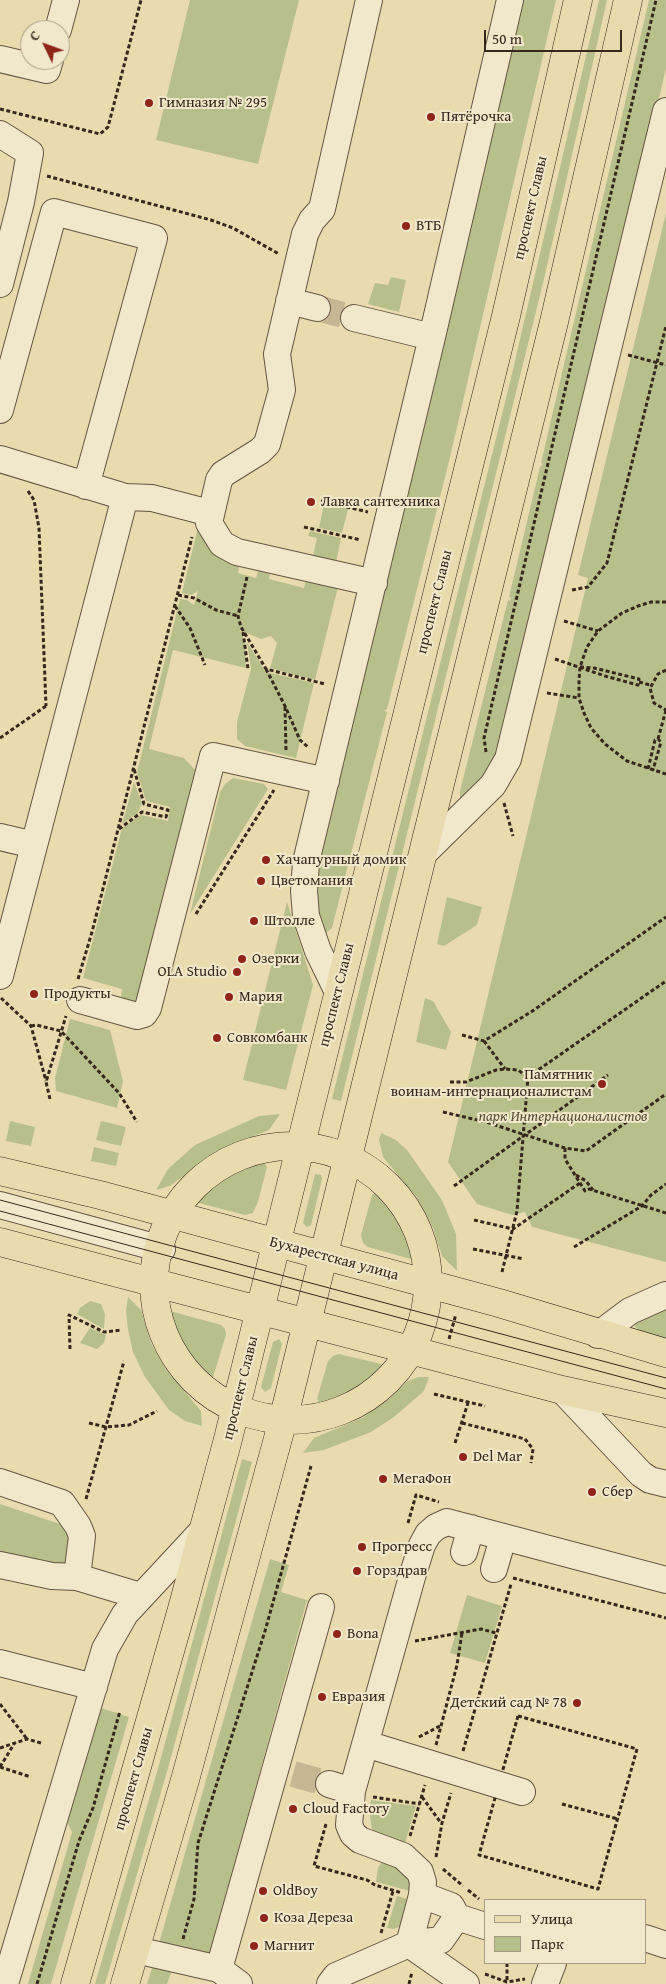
<!DOCTYPE html>
<html>
<head>
<meta charset="utf-8">
<style>
	body { margin:0 }
	#map { position:relative; width:666px; height:1984px; overflow:hidden; background:#eadbaf; font-family:"Gentium Book Plus",serif }
	canvas { display:block }
	.legend { position:absolute; left:484px; top:1899px; width:162px; height:65px; box-sizing:border-box; background:#f1e8cb; border:1px solid #a79b85; margin:0; padding:6px 9px; list-style:none; font-size:15px; color:#37281d }
	.legend li { display:flex; align-items:center; gap:10px; height:25px }
	.legend b { width:25px; border:1px solid #a79b85 }
	.north { position:absolute; left:20px; top:20px; width:50px; height:50px; box-sizing:border-box; background:#f1e8cb; border:1px solid #a79b85; border-radius:50%; rotate:312deg; font-size:14px; font-weight:700; line-height:20px; text-align:center; color:#37281d }
	.north::after { content:''; display:block; margin:auto; width:18px; height:22px; background:#8f2418; clip-path:polygon(50% 0,100% 100%,50% 72%,0 100%) }
	.scale { position:absolute; left:484px; top:30px; width:138px; height:22px; box-sizing:border-box; border:2px solid #37281d; border-top:0; padding-left:6px; font-size:15px; line-height:18px; white-space:nowrap; color:#37281d; -webkit-text-stroke:4px #f1e8cb; paint-order:stroke }
</style>
</head>
<body>
<div id="map">
<canvas width="666" height="1984"></canvas>
<ul class="legend">
<li><b style="height:6px;background:#eadbaf"></b>Улица</li>
<li><b style="height:14px;background:#b7c08a"></b>Парк</li>
</ul>
<div class="north">С</div>
<div class="scale">50 m</div>
</div>
<script>
const c = document.querySelector('canvas').getContext('2d');
c.lineJoin = 'round';
function fillPath(path, color) { c.fillStyle = color; c.fill(path, 'evenodd'); }
const poly = rows => new Path2D(rows.map(r => 'M' + r).join(''));
function stroke(path, color, width, dash) { c.strokeStyle = color; c.lineWidth = width; c.lineCap = dash ? 'butt' : 'round'; c.setLineDash(dash || []); c.stroke(path); }
function write(font, color, halo, rows, align = 'center') {
  c.font = font + ' "Gentium Book Plus",serif'; c.lineWidth = 4; c.setLineDash([]); c.textBaseline = 'middle'; c.strokeStyle = halo; c.fillStyle = color; for (const [text, x, y, turn = 0] of rows) {
    c.save(); c.translate(x, y); c.rotate((+turn || 0) * Math.PI / 180); c.textAlign = isNaN(turn) ? turn : align; if (halo) c.strokeText(text, 0, 0); c.fillText(text, 0, 0); c.restore();
  }
}
fillPath(poly([
	[190,0,299,0,258,164,156,140],
	[522,0,556,0,450,457,387,709,384,711,387,712,332,928,326,933,323,932,314,894,317,862,440,362],
	[599,0,607,0,544,279,341,1101,332,1099,511,378],
	[649,0,666,0,666,68,636,197,501,743,490,772,460,799,460,791,508,600,510,601,511,598,509,597,540,467,543,464,541,463],
	[666,213,666,1262,532,1227,525,1212,512,1215,477,1204,448,1162,588,578,578,575],
	[391,277,406,280,399,312,368,304,375,283,388,285],
	[324,504,348,509,342,533,319,528],
	[199,523,240,561,238,573,256,578,258,571,270,574,269,579,304,588,307,576,339,583,315,680,270,668,277,643,271,636,261,639,240,630,245,643,246,668,173,650,149,749,184,758,195,770,196,778,136,1003,124,1001,121,996,122,989,83,978,122,828,141,815,168,821,170,807,146,801,137,772,180,599,187,600,194,605,198,591,191,595,182,593],
	[310,531,341,538,336,562,313,556,317,538,308,536],
	[247,642,266,672,314,683,296,758,245,746,237,739,237,722,251,669],
	[233,778,264,784,268,789,190,914,220,792,225,784],
	[134,782,142,803,138,813,122,824],
	[447,897,482,907,477,925,444,946,437,944],
	[287,902,313,985,286,1090,243,1080],
	[425,998,433,1001,451,1032,446,1050,416,1042],
	[70,1019,110,1030,123,1081,117,1108,56,1091,55,1078],
	[280,1114,269,1130,216,1151,170,1186,156,1190,168,1169,195,1145,259,1116],
	[10,1121,35,1127,31,1146,6,1141],
	[101,1121,126,1127,121,1146,96,1140],
	[381,1133,396,1140,407,1150,442,1200,456,1234,457,1271,442,1256,433,1228,417,1198,383,1157,379,1140],
	[94,1147,119,1153,116,1166,91,1161],
	[262,1160,267,1167,258,1202,253,1213,245,1215,195,1202,205,1190,227,1175],
	[315,1174,321,1175,322,1179,311,1225,307,1227,303,1223],
	[374,1193,383,1196,398,1214,409,1237,414,1260,368,1247,363,1243,361,1235,372,1195],
	[128,1297,141,1310,151,1343,165,1368,201,1411,202,1426,185,1421,169,1410,145,1377,133,1352,128,1330,126,1310],
	[90,1301,101,1304,105,1314,104,1329,77,1314,80,1308],
	[666,1306,666,1338,641,1331,635,1327,637,1320],
	[170,1311,221,1325,225,1329,226,1335,213,1377,206,1375,197,1367,177,1339],
	[90,1328,106,1335,104,1343,97,1349,80,1343],
	[279,1339,282,1344,271,1388,265,1392,261,1387,273,1342],
	[339,1354,381,1364,383,1368,364,1387,343,1399,321,1406,317,1399,328,1361,333,1356],
	[418,1377,429,1377,424,1391,394,1417,371,1432,324,1450,303,1453,314,1438,362,1418,389,1399,408,1381],
	[242,1459,252,1462,168,1768,105,1984,95,1984,159,1765],
	[0,1504,63,1525,69,1532,66,1563,64,1567,0,1559],
	[270,1559,289,1565,281,1592,307,1600,209,1956,159,1943],
	[467,1595,502,1606,485,1663,450,1653],
	[98,1707,129,1717,51,1984,28,1984,72,1832,65,1819],
	[371,1800,416,1806,404,1847,379,1836,372,1829,369,1809],
	[384,1859,407,1871,414,1892,376,1882,378,1868],
	[397,1896,411,1900,403,1925,394,1929,387,1928],
	[157,1967,172,1970,167,1984,147,1984,152,1968]
]), '#b7c08a');
stroke(poly([
	[317,308,354,318],
	[293,1774,329,1784]
]), '#c6b792', 26, [26, 13]);
const minor = poly([
	[369,0,322,209,312,220,305,234,277,354,282,390,267,444,260,451,223,474,219,480,209,523,222,544,237,552,374,583],
	[58,30,66,0],
	[0,59,47,70,50,60],
	[0,134,30,153,21,202,0,284],
	[289,301,317,308],
	[354,318,432,337],
	[0,410,54,212,154,238,86,486],
	[0,459,125,497,152,498,210,513],
	[0,837,34,845],
	[423,854,493,785,508,759,666,111],
	[0,976,125,497],
	[338,992,318,951,306,916,304,891,306,862,432,337,510,0],
	[80,1000,137,1016,144,1014,148,1008,213,756,326,781],
	[0,1205,162,1249],
	[598,1335,630,1311,666,1295],
	[562,1390,641,1474,650,1480,666,1484],
	[0,1482,62,1503,78,1526,82,1536,77,1577],
	[464,1552,471,1528],
	[0,1565,52,1576,77,1577,140,1596],
	[494,1569,503,1538],
	[0,1663,94,1687],
	[366,1744,522,1792],
	[329,1784,352,1791],
	[422,1895,451,1906,457,1917,485,1926],
	[457,1917,441,1940,409,1944,422,1895,423,1882,420,1872,403,1856,360,1840,353,1834,349,1825,352,1791,412,1577,422,1545,428,1534,436,1527,447,1522,666,1580],
	[645,1938,666,1945],
	[136,1950,219,1969,239,1984],
	[219,1969,321,1607],
	[5,1984,105,1649,125,1614,204,1529],
	[330,1984,336,1976,409,1944,466,1984],
	[545,1984,553,1963]
]);
const major = poly([
	'154 1283a137 137 0 1 1 274 0a137 137 0 1 1-274 0Z',
	[0,1171,100,1195,499,1303,666,1353],
	[0,1242,562,1390,666,1413],
	[75,1984,182,1609,227,1443,506,316,578,0],
	[125,1984,185,1780,283,1420,554,322,628,0]
]);
stroke(minor, '#645542', 28);
stroke(major, '#37281d', 29);
stroke(poly([
	[0,109,100,134,108,127,141,0],
	[47,176,211,220,233,228,279,254],
	[628,355,666,365],
	[28,491,34,500,39,528,46,706],
	[321,501,368,512],
	[304,527,361,540],
	[247,577,238,616,241,627,266,669,325,684],
	[572,590,588,587,607,563,666,326],
	[178,595,194,598,216,610,238,616],
	[666,602,651,602,638,606,622,613,598,631,587,647,580,667,579,681,579,698,584,713,591,728,605,744,627,761,666,774],
	[175,606,190,628,205,665],
	[564,621,598,631],
	[243,632,248,669],
	[555,659,605,676,638,685,639,679,594,668,580,667],
	[266,669,285,706,300,740,309,748],
	[666,670,658,674,650,688,654,703,666,710],
	[639,682,650,685],
	[547,693,579,698],
	[285,707,286,751],
	[0,738,46,706],
	[658,739,666,710],
	[486,752,484,738,656,0],
	[648,769,655,740,658,739,661,742,653,770],
	[504,803,513,836],
	[119,829,142,812,166,817,168,810,144,804,134,769],
	[196,914,274,790],
	[78,979,92,932,192,537],
	[1,998,31,1026,46,1081],
	[31,1026,36,1025,61,1031,119,1093,137,1122],
	[462,1035,484,1041,534,1010,666,917],
	[484,1041,505,1069],
	[528,1077,666,981],
	[450,1082,466,1082,496,1070,505,1069,518,1070,528,1077],
	[50,1099,46,1082,66,1016],
	[443,1112,486,1122,565,1148,586,1151,666,1094],
	[565,1148,565,1159,585,1191,589,1189,666,1213],
	[576,1175,586,1181,593,1190],
	[454,1186,608,1075],
	[474,1220,513,1229,580,1183],
	[574,1247,642,1206,651,1195,666,1184],
	[473,1249,524,1259],
	[502,1272,517,1211,528,1077],
	[449,1339,456,1314],
	[70,1349,69,1315,104,1332,121,1330],
	[434,1394,485,1406],
	[89,1423,106,1427,129,1425,157,1411],
	[462,1423,525,1439,533,1449,531,1463],
	[455,1443,468,1403],
	[86,1499,124,1361],
	[408,1523,416,1495,439,1502],
	[513,1578,666,1618],
	[415,1641,481,1629,496,1633],
	[0,1704,27,1739],
	[518,1716,637,1749,598,1889,479,1855,518,1716],
	[419,1737,440,1726],
	[436,1745,457,1665,462,1633],
	[0,1748,27,1739,41,1743],
	[463,1751,511,1584],
	[0,1767,31,1777],
	[0,1767,14,1744],
	[373,1797,420,1804],
	[422,1797,441,1823],
	[562,1804,618,1819],
	[326,1824,314,1866,367,1880,375,1885,402,1893],
	[410,1836,425,1785],
	[436,1857,442,1823,451,1793],
	[443,1869,463,1886],
	[468,1890,479,1899],
	[381,1933,393,1891],
	[183,1939,194,1899,198,1843,265,1631,311,1466],
	[507,1963,507,1982],
	[485,1974,507,1982,525,1979],
	[37,1984,79,1841,93,1808,120,1711],
	[409,1984,412,1972]
]), '#37281d', 3, [4, 2.5]);
stroke(minor, '#f1e8cb', 26);
stroke(major, '#eadbaf', 28);
stroke(poly([
	[0,1200,666,1378],
	[0,1211,666,1389]
]), '#37281d', 1);
for (const [x, y, r, color] of [
	[149,103,5,"#8f2418"],
	[431,117,5,"#8f2418"],
	[406,226,5,"#8f2418"],
	[311,502,5,"#8f2418"],
	[266,860,5,"#8f2418"],
	[261,881,5,"#8f2418"],
	[254,921,5,"#8f2418"],
	[242,959,5,"#8f2418"],
	[237,972,5,"#8f2418"],
	[34,994,5,"#8f2418"],
	[229,997,5,"#8f2418"],
	[217,1038,5,"#8f2418"],
	[602,1084,5,"#8f2418"],
	[463,1457,5,"#8f2418"],
	[383,1479,5,"#8f2418"],
	[592,1492,5,"#8f2418"],
	[362,1547,5,"#8f2418"],
	[357,1571,5,"#8f2418"],
	[337,1634,5,"#8f2418"],
	[322,1697,5,"#8f2418"],
	[577,1703,5,"#8f2418"],
	[293,1809,5,"#8f2418"],
	[263,1891,5,"#8f2418"],
	[264,1918,5,"#8f2418"],
	[254,1946,5,"#8f2418"]
]) { const dot = new Path2D(); dot.arc(x, y, r, 0, 2 * Math.PI); c.fillStyle = color; c.fill(dot); stroke(dot, '#f1e8cb', 2); }
write('15px', '#37281d', '#f1e8cb', [
	["Гимназия № 295",159,103],
	["Пятёрочка",441,117],
	["ВТБ",416,226],
	["Лавка сантехника",321,502],
	["Хачапурный домик",276,860],
	["Цветомания",271,881],
	["Штолле",264,921],
	["Озерки",252,959],
	["OLA Studio",227,972,"right"],
	["Продукты",44,994],
	["Мария",239,997],
	["Совкомбанк",227,1038],
	["Памятник",592,1075,"right"],
	["воинам-интернационалистам",592,1092,"right"],
	["Del Mar",473,1457],
	["МегаФон",393,1479],
	["Сбер",602,1492],
	["Прогресс",372,1547],
	["Горздрав",367,1571],
	["Bona",347,1634],
	["Евразия",332,1697],
	["Детский сад № 78",567,1703,"right"],
	["Cloud Factory",303,1809],
	["OldBoy",273,1891],
	["Коза Дереза",274,1918],
	["Магнит",264,1946]
], 'left');
write('15px', '#37281d', '#f1e8cb', [
	["проспект Славы",531,208,-77],
	["проспект Славы",435,602,-76],
	["проспект Славы",337,995,-76],
	["Бухарестская улица",334,1259,15],
	["проспект Славы",241,1388,-76],
	["проспект Славы",134,1779,-74]
]);
write('italic 15px', '#574e38', '#f1e8cb', [
	["парк Интернационалистов",563,1117]
]);
</script>
</body>
</html>
